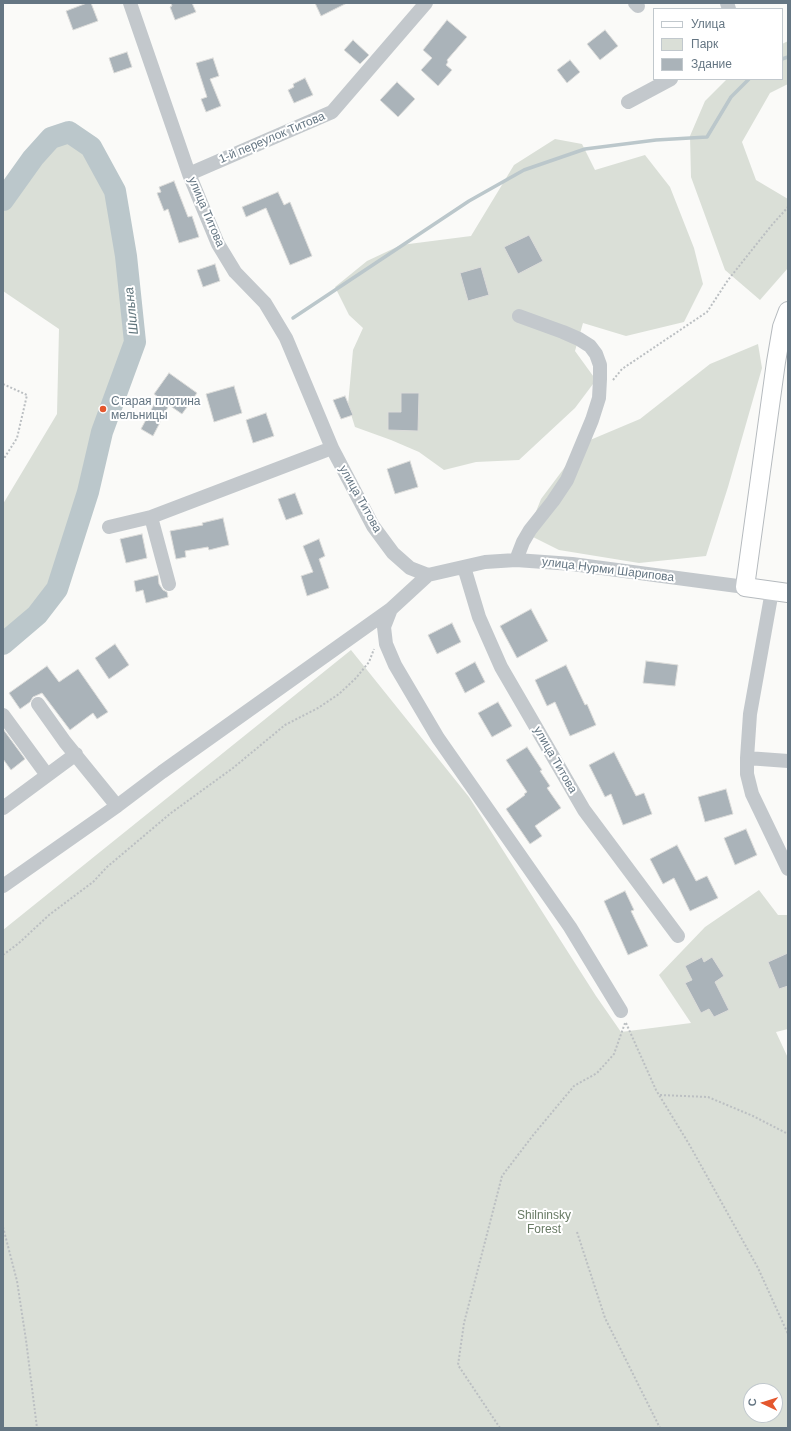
<!DOCTYPE html>
<html>
<head>
<meta charset="utf-8">
<style>
	body { margin:0 }
	#map { position:relative; width:791px; height:1431px; overflow:hidden; background:#fafaf8; font-family:Helvetica,sans-serif }
	canvas { display:block }
	.frame { position:absolute; inset:0; border:4px solid #657683; pointer-events:none }
	.legend { position:absolute; left:653px; top:8px; width:130px; height:72px; box-sizing:border-box; background:#fff; border:1px solid #c1c8cd; margin:0; padding:5px 7px; list-style:none; font-size:12px; color:#657683 }
	.legend li { display:flex; align-items:center; gap:8px; height:20px }
	.legend b { width:20px; border:1px solid #c1c8cd }
	.north { position:absolute; left:743px; top:1383px; width:40px; height:40px; box-sizing:border-box; background:#fff; border:1px solid #c1c8cd; border-radius:50%; rotate:274deg; font-size:11px; font-weight:700; line-height:16px; text-align:center; color:#657683 }
	.north::after { content:''; display:block; margin:auto; width:14px; height:18px; background:#e4572e; clip-path:polygon(50% 0,100% 100%,50% 72%,0 100%) }
</style>
</head>
<body>
<div id="map">
<canvas width="791" height="1431"></canvas>
<div class="frame"></div>
<ul class="legend">
<li><b style="height:5px;background:#fff"></b>Улица</li>
<li><b style="height:11px;background:#dadfd7"></b>Парк</li>
<li><b style="height:11px;background:#aab3b9"></b>Здание</li>
</ul>
<div class="north">С</div>
</div>
<script>
const c = document.querySelector('canvas').getContext('2d');
c.lineJoin = 'round';
function fillPath(path, color) { c.fillStyle = color; c.fill(path, 'evenodd'); }
const poly = rows => new Path2D(rows.map(r => 'M' + r).join(''));
function stroke(path, color, width, dash) { c.strokeStyle = color; c.lineWidth = width; c.lineCap = dash ? 'butt' : 'round'; c.setLineDash(dash || []); c.stroke(path); }
function write(font, color, halo, rows, align = 'center') {
  c.font = font + ' Helvetica,sans-serif'; c.lineWidth = 4; c.setLineDash([]); c.textBaseline = 'middle'; c.strokeStyle = halo; c.fillStyle = color; for (const [text, x, y, turn = 0] of rows) {
    c.save(); c.translate(x, y); c.rotate((+turn || 0) * Math.PI / 180); c.textAlign = isNaN(turn) ? turn : align; if (halo) c.strokeText(text, 0, 0); c.fillText(text, 0, 0); c.restore();
  }
}
fillPath(poly([
	[788,41,788,84,770,93,742,142,756,180,788,199,788,268,760,300,725,270,691,177,690,136,705,101,727,79,782,79,782,44],
	[69,132,91,147,115,191,126,256,135,342,102,432,88,492,57,589,37,615,3,644,3,504,57,414,59,329,3,291,3,200,33,158,51,138],
	[555,139,582,144,595,170,645,155,670,187,694,248,703,284,684,322,626,336,583,323,575,351,596,380,575,408,519,460,476,462,444,470,419,452,391,440,355,427,348,405,353,350,363,328,349,315,335,287,367,261,401,245,471,236,514,165],
	[758,344,762,368,728,487,706,556,639,563,559,550,527,534,541,499,583,443,640,419,710,364],
	[351,650,469,797,596,996,621,1032,691,1023,659,975,705,927,759,890,778,915,788,915,788,1029,776,1032,788,1058,788,1428,3,1428,3,930],
	[751,1391,775,1391,775,1415,751,1415]
]), '#dadfd7');
stroke(poly([
	[782,59,788,57],
	[293,318,469,201,524,170,585,149,656,140,707,137,731,97,749,79]
]), '#bbc7cb', 3.5);
stroke(poly([
	[3,200,33,158,51,138,69,132,91,147,115,191,126,256,135,342,102,432,88,492,57,589,37,615,3,644]
]), '#bbc7cb', 22);
const building = poly([
	[87,3,91,3,98,21,73,30,66,11,87,3],
	[171,3,192,3,196,12,175,20,170,7,172,6,171,3],
	[315,3,347,3,321,16,315,3],
	[447,20,467,37,447,60,448,62,446,65,452,70,438,86,421,70,432,58,423,50,447,20],
	[605,30,618,46,600,60,587,44,605,30],
	[353,40,369,55,360,64,344,50,353,40],
	[127,52,132,67,114,73,109,58,127,52],
	[213,58,219,76,210,79,221,106,206,112,201,99,207,97,196,63,213,58],
	[570,60,580,72,567,83,557,70,570,60],
	[305,78,313,95,294,103,288,90,294,87,293,84,305,78],
	[397,82,415,99,398,117,380,100,397,82],
	[174,181,188,217,192,216,199,237,179,243,168,209,164,211,157,193,161,192,159,187,174,181],
	[278,192,284,205,290,202,312,256,290,265,266,208,246,217,242,207,278,192],
	[529,235,543,261,518,274,504,247,529,235],
	[215,264,220,281,203,287,197,270,215,264],
	[481,267,489,295,468,301,460,273,481,267],
	[169,373,197,393,182,414,169,405,153,436,141,429,158,397,154,394,169,373],
	[234,386,242,413,214,422,206,394,234,386],
	[401,393,419,393,418,431,388,430,388,412,401,412,401,393],
	[345,396,353,415,341,419,333,400,345,396],
	[266,413,274,436,253,443,246,420,266,413],
	[410,461,418,487,395,494,387,469,410,461],
	[295,493,303,514,286,520,278,499,295,493],
	[223,518,229,545,209,550,208,547,185,551,186,557,176,559,170,531,203,525,202,523,223,518],
	[142,534,147,558,126,563,120,539,142,534],
	[319,539,325,556,319,559,329,588,307,596,301,576,313,572,303,546,319,539],
	[158,575,159,584,163,590,167,592,168,597,146,603,143,590,136,592,134,581,158,575],
	[531,609,548,641,517,658,500,626,531,609],
	[452,623,461,642,437,654,428,635,452,623],
	[115,644,129,665,109,679,95,658,115,644],
	[646,661,678,665,675,686,643,683,646,661],
	[475,662,485,682,465,693,455,673,475,662],
	[566,665,585,705,587,704,596,725,570,736,555,702,547,706,535,680,566,665],
	[47,666,59,682,78,669,108,712,97,719,93,713,70,730,42,693,33,697,30,702,20,709,9,693,47,666],
	[498,702,512,726,492,737,478,713,498,702],
	[3,729,25,759,11,770,3,759,3,729],
	[527,747,542,770,540,771,550,786,547,788,561,808,535,826,542,836,530,844,506,809,525,795,524,794,527,792,506,760,527,747],
	[614,752,636,796,644,793,652,814,623,825,611,794,605,797,589,765,614,752],
	[726,789,733,814,705,822,698,797,726,789],
	[746,829,757,855,735,865,724,838,746,829],
	[677,845,696,881,707,876,718,898,690,911,674,878,663,884,650,859,677,845],
	[625,891,634,910,631,911,648,946,628,955,604,901,625,891],
	[788,953,788,986,779,989,768,962,788,953],
	[702,957,704,962,712,957,724,976,715,982,729,1010,714,1017,709,1009,701,1013,685,983,692,980,685,966,702,957]
]);
fillPath(building, '#aab3b9');
stroke(building, '#dcdcda', 1);
const major = poly([
	[788,311,782,327,776,362,745,587,788,593]
]);
stroke(major, '#b5babe', 20);
stroke(poly([
	[613,380,622,369,707,312,728,280,771,226,788,207],
	[3,384,27,395,17,438,3,460],
	[3,955,19,943,49,915,93,882,107,867,171,813,233,768,285,725,318,708,339,694,356,678,369,662,374,649],
	[626,1023,656,1090,689,1144,758,1268,788,1334],
	[660,1095,708,1097,753,1116,788,1134],
	[3,1227,17,1281,26,1340,37,1428],
	[577,1232,605,1318,660,1428],
	[500,1428,458,1365,464,1323,502,1176,534,1134,574,1086,597,1073,614,1054,625,1023]
]), '#bbbfc2', 2, [2, 2]);
stroke(poly([
	[130,3,189,174,218,244,235,272,265,303,286,338,332,448,373,526,393,553,410,568,428,575],
	[635,3,638,6],
	[727,3,729,9],
	[628,102,671,79],
	[189,174,332,112,426,3],
	[151,517,169,584],
	[109,527,151,517,332,448],
	[516,560,523,542,530,530,553,501,567,480,592,420,599,398,600,379,600,365,596,354,590,346,579,339,563,332,519,316],
	[464,567,479,617,501,667,584,810,678,936],
	[772,591,750,714,747,758,747,774,752,794,788,869],
	[391,609,384,627,386,644,395,665,438,738,570,927,621,1011],
	[38,704,65,742,117,806],
	[3,715,47,775],
	[747,758,788,761],
	[3,808,76,754],
	[3,886,117,806,162,772,391,609,428,575,485,562,516,560,572,564,745,587]
]), '#c3c8cc', 14);
stroke(major, '#fff', 18);
for (const [x, y, r, color] of [
	[103,409,4,"#e4572e"]
]) { const dot = new Path2D(); dot.arc(x, y, r, 0, 2 * Math.PI); c.fillStyle = color; c.fill(dot); stroke(dot, '#fff', 1.5); }
write('12px', '#657683', '#fff', [
	["1-й переулок Титова",272,138,-23],
	["улица Титова",206,212,67],
	["улица Титова",360,499,61],
	["улица Нурми Шарипова",608,570,7],
	["улица Титова",555,760,60]
]);
write('12px', '#657683', '#fff', [
	["Старая плотина",111,402],
	["мельницы",111,416]
], 'left');
write('12px', '#687a64', '#fff', [
	["Shilninsky",544,1216],
	["Forest",544,1230]
]);
write('italic 13px', '#60757c', '#fff', [
	["Шильна",132,311,-96]
]);
</script>
</body>
</html>
